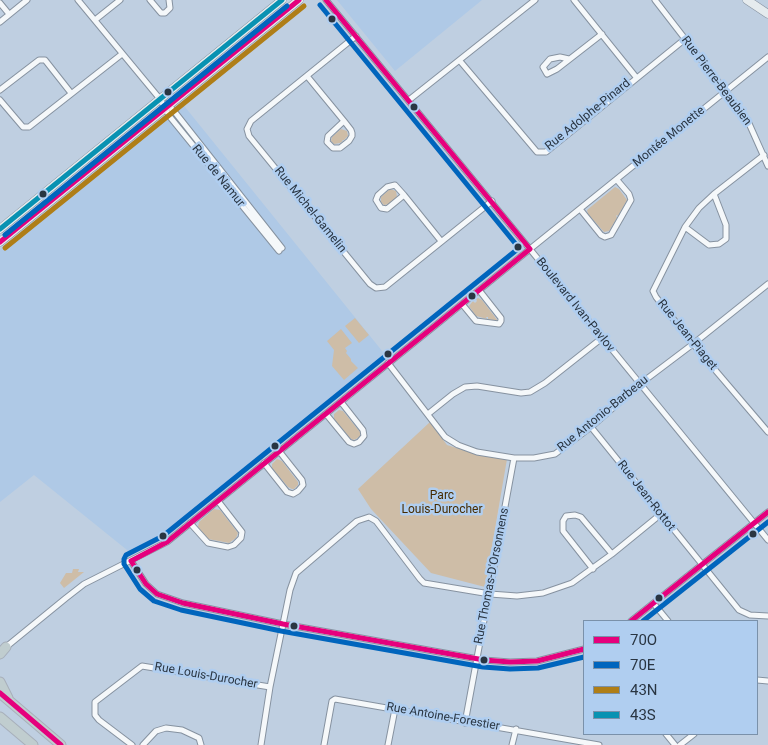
<!DOCTYPE html>
<html>
<head>
<meta charset="utf-8">
<style>
	body { margin:0 }
	#map { position:relative; width:768px; height:745px; overflow:hidden; background:#bfcfe1; font-family:Roboto,sans-serif }
	canvas { display:block }
	.legend { position:absolute; left:583px; top:620px; width:175px; height:115px; box-sizing:border-box; background:#b0cef0; border:1px solid #7a91aa; margin:0; padding:6px 9px; list-style:none; font-size:15px; color:#293542 }
	.legend li { display:flex; align-items:center; gap:10px; height:25px }
	.legend b { width:25px; border:1px solid #7a91aa }
</style>
</head>
<body>
<div id="map">
<canvas width="768" height="745"></canvas>
<ul class="legend">
<li><b style="height:6px;background:#e5007d"></b>70O</li>
<li><b style="height:6px;background:#0065bd"></b>70E</li>
<li><b style="height:6px;background:#af7e17"></b>43N</li>
<li><b style="height:6px;background:#0892b2"></b>43S</li>
</ul>
</div>
<script>
const c = document.querySelector('canvas').getContext('2d');
c.lineJoin = 'round';
function fillPath(path, color) { c.fillStyle = color; c.fill(path, 'evenodd'); }
const poly = rows => new Path2D(rows.map(r => 'M' + r).join(''));
function stroke(path, color, width, dash) { c.strokeStyle = color; c.lineWidth = width; c.lineCap = dash ? 'butt' : 'round'; c.setLineDash(dash || []); c.stroke(path); }
function write(font, color, halo, rows, align = 'center') {
  c.font = font + ' Roboto,sans-serif'; c.lineWidth = 5; c.setLineDash([]); c.textBaseline = 'middle'; c.strokeStyle = halo; c.fillStyle = color; for (const [text, x, y, turn = 0] of rows) {
    c.save(); c.translate(x, y); c.rotate((+turn || 0) * Math.PI / 180); c.textAlign = isNaN(turn) ? turn : align; if (halo) c.strokeText(text, 0, 0); c.fillText(text, 0, 0); c.restore();
  }
}
fillPath(poly([
	[337,0,482,0,395,71],
	[181,102,387,357,166,535,165,534,159,541,132,554,34,475,0,502,0,249]
]), '#afc9e6');
fillPath(poly([
	[341,129,347,131,348,136,344,140,342,140,343,141,340,143,334,144,331,141,332,137],
	[615,187,619,189,627,200,618,216,616,215,617,218,609,231,604,232,588,214,587,210],
	[390,189,396,191,397,197,389,204,384,205,381,202,381,197],
	[478,298,482,300,498,321,488,319,488,317,486,317,487,319,476,316,469,306,473,301,475,303,477,301,476,299],
	[355,318,369,335,359,343,345,326],
	[341,329,352,343,345,348,347,351,346,353,351,359,351,361,358,368,344,380,332,366,334,350,327,341],
	[339,410,343,411,360,432,360,436,356,439,353,440,350,438,334,419,334,414],
	[430,422,447,445,476,454,507,459,485,587,431,573,371,509,358,489],
	[277,459,282,461,298,482,298,485,294,489,292,489,288,487,272,468,272,464],
	[214,509,220,510,238,533,236,538,229,543,208,539,198,527,199,522],
	[73,569,79,569,78,572,84,572,64,588,60,583,66,573,72,573]
]), '#cebda7');
const street = poly([
	[78,0,160,99,170,117,279,251],
	[150,0,161,13,165,13,170,8,169,0],
	[326,0,768,540],
	[574,0,636,77],
	[655,0,747,119,768,166],
	[0,3,9,14],
	[95,20,120,0],
	[0,22,27,0],
	[356,36,251,121,247,129,249,136,370,284,376,288,385,287,492,201],
	[569,59,560,57,550,59,543,67,547,74,557,69,602,34],
	[460,61,537,152,546,152,685,39],
	[307,76,344,121,351,130,352,133,352,136,349,141,340,148,333,148,327,142,328,136,344,121],
	[0,90,39,60,45,60,71,93],
	[0,100,23,127,29,127,122,54],
	[409,100,535,0],
	[166,104,174,111,282,248],
	[764,155,714,194,699,208,685,227,653,291,656,297,693,344,768,432],
	[404,195,387,209,381,208,376,200,378,195,387,187,395,185,404,195,441,241],
	[580,209,601,235,605,237,611,235,631,200,629,194,617,180],
	[685,227,709,245,719,244,726,239,726,225,714,194],
	[462,304,476,321,499,324,501,321,501,318,479,290],
	[388,363,445,437,458,445,477,452,514,458,534,458,555,454,591,427,640,384,693,344,768,284],
	[326,414,349,442,354,444,359,442,364,436,363,430,341,402],
	[428,414,453,394,465,387,477,386,521,393,530,392,545,383,602,338],
	[591,427,739,610,750,615,768,616],
	[264,463,287,492,293,494,298,491,303,485,302,480,279,451],
	[190,523,208,543,228,547,234,545,241,538,242,532,218,501],
	[131,561,146,584,157,594,183,603,283,624,484,660,510,662,537,661,584,649],
	[593,569,563,531,563,521,566,516,575,515,581,517,612,554],
	[654,604,668,621],
	[631,621,768,512],
	[6,647,66,598,84,584,167,542,768,57],
	[757,680,768,681],
	[465,723,514,458],
	[666,734,675,745],
	[132,745,99,720,95,715,95,702,142,666,270,687],
	[143,745,156,731,166,728,182,730,199,738,201,745],
	[261,745,270,687,290,590,296,573,357,521,369,517,376,521,420,579,424,583,490,594,517,596,543,593,572,583,612,554,661,514],
	[324,745,332,701,335,699,599,745],
	[388,745,395,709],
	[512,745,516,729],
	[680,745,694,734]
]);
const secondary = poly([
	[747,0,768,14],
	[0,229,282,0],
	[0,242,299,0]
]);
const highway = poly([
	[0,654,6,647],
	[0,682,8,698],
	[0,693,61,745],
	[0,717,33,745]
]);
stroke(street, '#8692a0', 7);
stroke(secondary, '#8692a0', 9);
stroke(highway, '#a7afba', 11);
stroke(street, '#f5f8fa', 5);
stroke(secondary, '#e5ebee', 8);
stroke(highway, '#c0cdcf', 9);
stroke(poly([
	[326,0,530,249,167,542,131,561,146,584,157,594,183,603,283,624,484,660,510,662,537,661,584,649],
	[0,242,299,0],
	[631,621,768,512],
	[0,693,61,745]
]), '#e5007d', 5);
stroke(poly([
	[320,5,519,248,163,536,126,555,124,559,124,564,140,589,154,601,181,610,281,631,483,667,510,669,538,668,584,657],
	[5,235,287,6],
	[643,621,768,522]
]), '#0065bd', 5);
stroke(poly([
	[5,248,304,6]
]), '#af7e17', 5);
stroke(poly([
	[0,229,282,0]
]), '#0892b2', 5);
for (const [x, y, r, color] of [
	[332,19,4.5,"#293542"],
	[168,92,4.5,"#293542"],
	[414,107,4.5,"#293542"],
	[43,194,4.5,"#293542"],
	[518,247,4.5,"#293542"],
	[472,296,4.5,"#293542"],
	[388,354,4.5,"#293542"],
	[275,446,4.5,"#293542"],
	[753,534,4.5,"#293542"],
	[163,536,4.5,"#293542"],
	[137,570,4.5,"#293542"],
	[659,598,4.5,"#293542"],
	[294,626,4.5,"#293542"],
	[484,660,4.5,"#293542"]
]) { const dot = new Path2D(); dot.arc(x, y, r, 0, 2 * Math.PI); c.fillStyle = color; c.fill(dot); stroke(dot, '#b0cef0', 2); }
write('12px', '#293542', '#b0cef0', [
	["Rue Pierre-Beaubien",716,81,53],
	["Rue Adolphe-Pinard",588,115,-39],
	["Montée Monette",669,137,-39],
	["Rue de Namur",218,176,51],
	["Rue Michel-Gamelin",310,210,51],
	["Boulevard Ivan-Pavlov",575,305,51],
	["Rue Jean-Piaget",687,335,51],
	["Rue Antonio-Barbeau",603,414,-39],
	["Rue Jean-Rottot",646,496,52],
	["Rue Thomas-D'Orsonnens",492,576,-79],
	["Rue Louis-Durocher",206,676,10],
	["Rue Antoine-Forestier",443,717,10]
]);
write('12px', '#462b00', '#b0cef0', [
	["Parc",442,496],
	["Louis-Durocher",442,510]
]);
</script>
</body>
</html>
